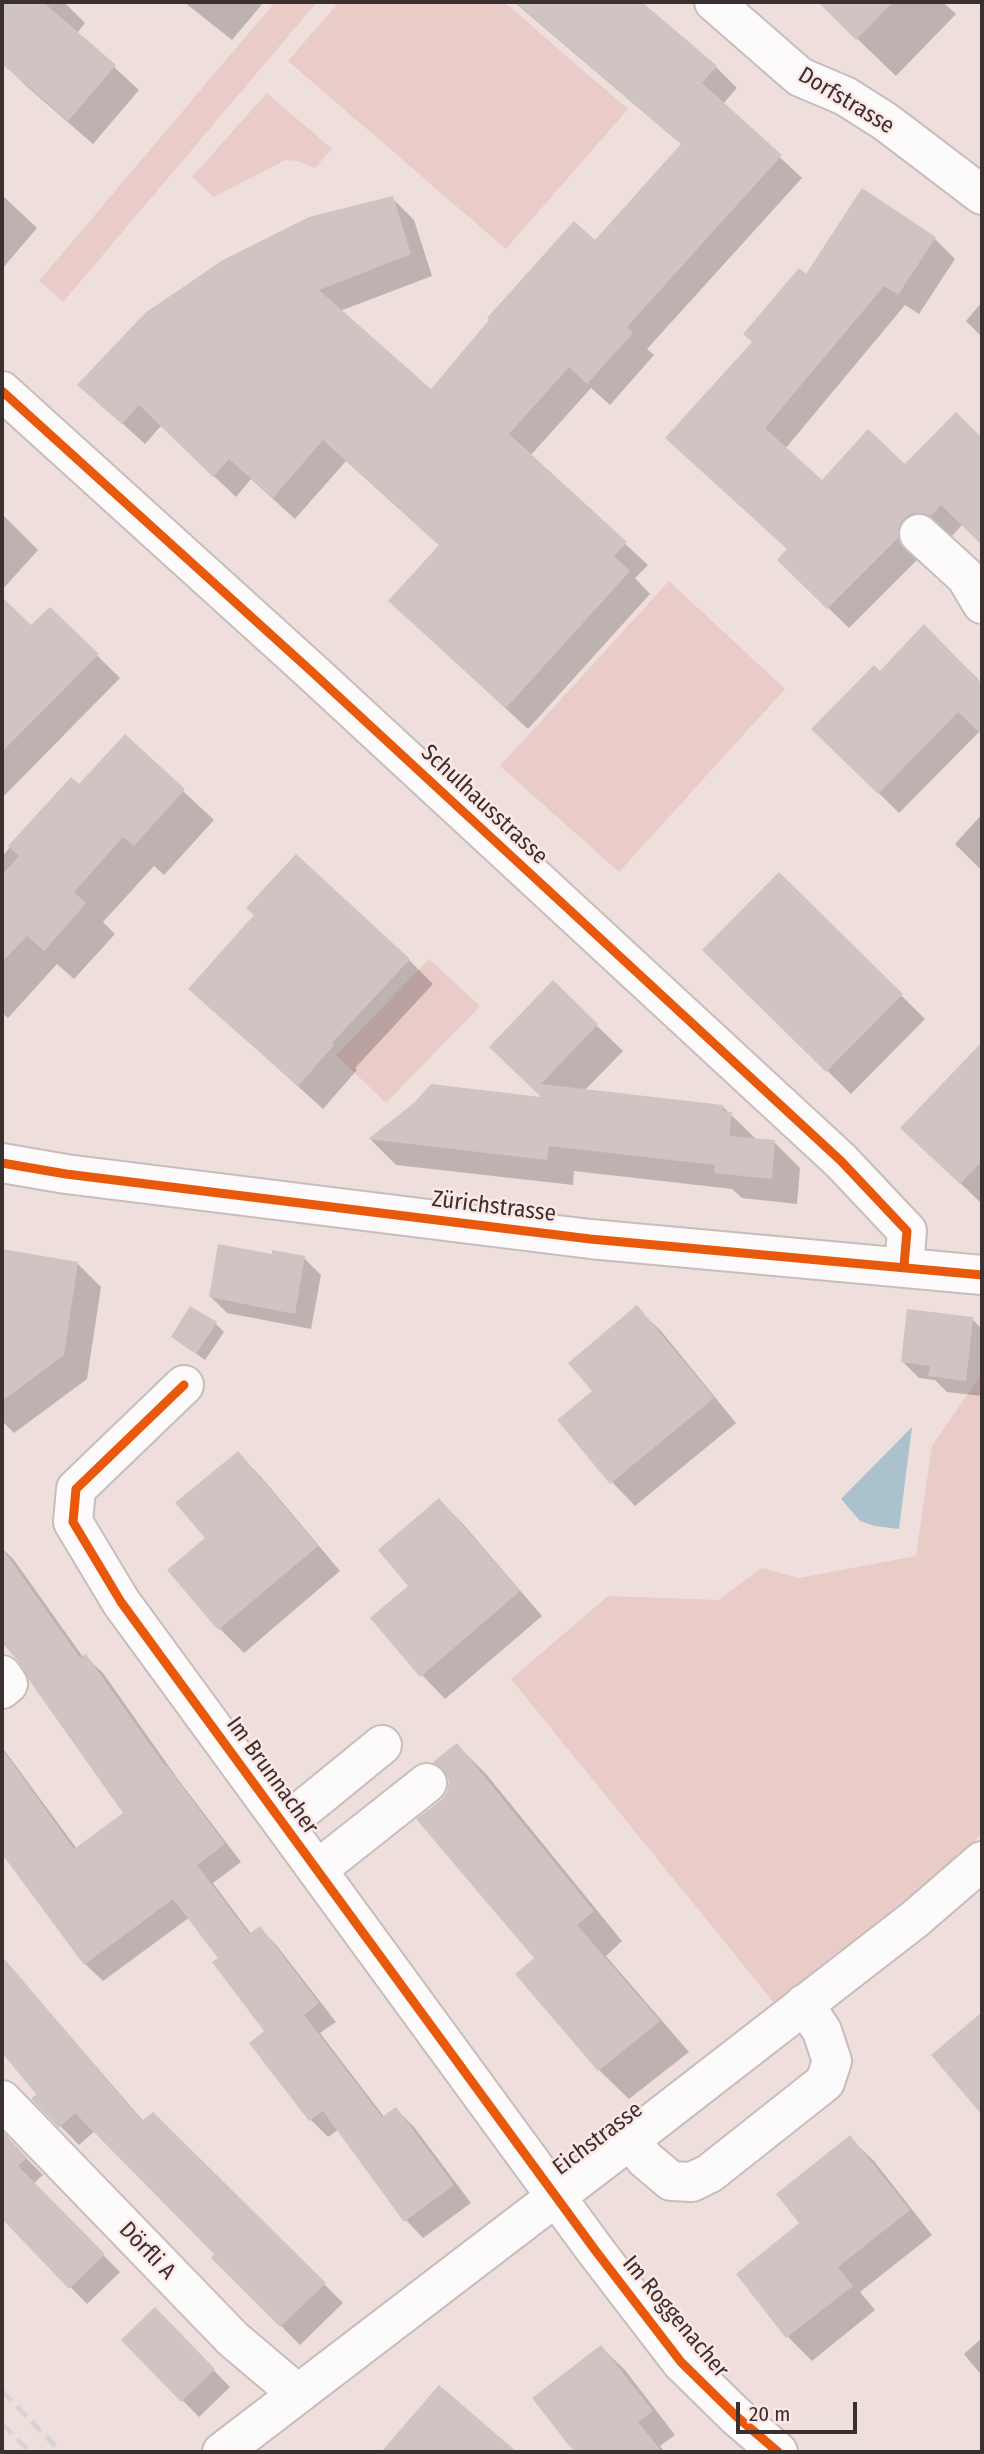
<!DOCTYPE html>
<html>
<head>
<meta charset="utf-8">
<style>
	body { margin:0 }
	#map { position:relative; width:984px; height:2454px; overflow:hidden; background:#eedfdd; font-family:"Fira Sans Condensed",sans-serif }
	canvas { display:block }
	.frame { position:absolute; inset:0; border:4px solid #3a302f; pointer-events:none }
	.scale { position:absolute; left:736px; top:2402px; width:121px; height:32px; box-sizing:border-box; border:4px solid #3a302f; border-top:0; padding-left:9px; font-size:21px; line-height:24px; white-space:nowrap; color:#3a302f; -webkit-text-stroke:5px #fee8e6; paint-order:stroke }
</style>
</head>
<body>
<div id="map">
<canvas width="984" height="2454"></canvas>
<div class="frame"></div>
<div class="scale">20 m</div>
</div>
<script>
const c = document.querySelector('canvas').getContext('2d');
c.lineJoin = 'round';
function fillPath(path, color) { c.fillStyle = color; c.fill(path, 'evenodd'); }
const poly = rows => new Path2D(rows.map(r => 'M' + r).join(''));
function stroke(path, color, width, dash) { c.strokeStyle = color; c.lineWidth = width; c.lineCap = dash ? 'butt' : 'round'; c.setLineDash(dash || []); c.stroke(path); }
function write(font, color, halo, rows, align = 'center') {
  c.font = font + ' "Fira Sans Condensed",sans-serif'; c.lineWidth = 5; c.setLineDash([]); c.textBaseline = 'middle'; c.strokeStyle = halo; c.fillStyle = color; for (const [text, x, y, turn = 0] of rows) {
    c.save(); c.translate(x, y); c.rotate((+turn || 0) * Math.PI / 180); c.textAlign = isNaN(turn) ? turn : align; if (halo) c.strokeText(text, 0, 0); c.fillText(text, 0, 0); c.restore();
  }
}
fillPath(poly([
	[275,2,317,2,63,302,39,281],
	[339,2,504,2,628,109,506,249,288,61],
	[267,93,332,149,315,168,298,161,285,160,214,197,192,177],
	[669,581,785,689,619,872,500,766],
	[429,959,480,1006,386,1103,336,1055],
	[982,1373,982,1833,960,1857,878,1926,775,2004,511,1679,608,1596,718,1600,762,1568,799,1578,916,1556,932,1446]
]), '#e9cbc8');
fillPath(poly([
	[912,1427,899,1529,875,1526,860,1521,841,1499]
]), '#aac1ce');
fillPath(poly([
	[2,2,64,2,85,23,77,33,139,90,93,144,25,85,2,62,9,53,2,47],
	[184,2,264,2,232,40],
	[514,2,639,2,716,67,737,88,723,104,802,178,647,349,654,355,610,405,591,388,530,456,648,565,635,578,650,594,528,729,412,622,440,546,346,461,295,519,251,479,236,497,161,426,145,444,80,385,392,198,414,220,432,276,340,311,431,391,595,242,682,145],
	[819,2,943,2,956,14,896,76],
	[862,191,935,239,955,259,919,314,905,305,785,449,822,482,905,466,980,438,982,435,982,543,963,524,952,536,945,532,849,628,779,560,789,550,688,458,754,343,806,277],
	[2,195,37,228,2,269],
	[982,302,982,337,966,321],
	[2,514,38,550,2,590],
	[9,606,31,628,50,609,120,678,2,798,2,613],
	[925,627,978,679,977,681,982,686,982,733,980,731,899,813,814,729,881,674],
	[125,737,214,820,164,875,154,866,103,922,115,934,74,979,57,964,8,1018,2,1013,2,856,71,780,79,787],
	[982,814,982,871,955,844],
	[779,874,925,1019,851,1094,704,950],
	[409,960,433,984,355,1068,357,1070,323,1109,190,989],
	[553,983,623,1051,584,1091,723,1107,757,1140,774,1142,800,1168,797,1204,742,1198,732,1189,574,1171,573,1185,396,1165,371,1140,416,1103,545,1099,491,1047],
	[982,1045,982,1204,903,1128],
	[2,1251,77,1263,101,1287,87,1379,14,1433,2,1421],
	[274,1256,304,1258,321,1275,311,1329,227,1313,211,1297],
	[637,1308,661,1331,736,1423,635,1506,612,1482,594,1391],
	[972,1319,982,1329,982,1396,947,1392,935,1380,919,1378,902,1361],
	[216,1324,224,1332,205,1360,173,1337],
	[238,1453,261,1477,340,1571,244,1653,220,1629,170,1570,207,1538],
	[439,1500,463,1524,542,1616,445,1699,422,1675,411,1586],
	[2,1548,14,1560,83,1657,85,1656,103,1673,177,1778,241,1862,213,1883,251,1934,260,1928,277,1946,336,2022,320,2033,385,2118,396,2109,414,2127,471,2203,423,2238,406,2220,339,2129,328,2137,311,2120,251,2043,266,2032,220,1958,190,1917,103,1981,85,1964,2,1850,2,1747,77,1849,126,1814,26,1670,2,1642],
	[457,1745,487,1775,622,1941,606,1956,689,2052,629,2099,599,2070,536,1958,442,1801,449,1792,450,1780,436,1762],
	[2,1957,144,2122,153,2114,343,2303,300,2345,213,2258,217,2254,95,2131,79,2145,34,2099,38,2094,2,2051],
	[2,2134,43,2175,33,2184,120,2272,87,2304,14,2229,16,2227,2,2212],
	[850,2138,874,2161,932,2235,860,2292,875,2310,812,2361,788,2337,738,2275,802,2223],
	[155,2310,230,2387,199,2417,123,2340],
	[982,2338,982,2376,964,2354],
	[601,2347,625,2370,675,2435,660,2446,665,2452,576,2452,535,2399],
	[393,2441,503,2442,513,2452,404,2452]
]), '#0003');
fillPath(poly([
	[2,2,43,2,116,65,68,121,2,64],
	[515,2,642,2,717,66,702,83,782,155,627,327,633,333,587,384,569,367,509,434,627,542,614,556,630,571,506,708,388,601,439,545,323,440,273,498,229,459,213,477,139,405,122,424,77,385,145,313,223,260,309,217,393,196,411,254,319,290,431,389,489,320,487,318,574,221,595,240,681,144],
	[818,2,893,2,856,40],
	[862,188,936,237,898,295,884,286,765,428,822,480,868,429,905,464,956,412,982,438,982,545,941,505,931,516,923,513,912,513,902,520,898,529,898,538,827,609,777,560,787,549,665,438,752,342,743,334,799,268,806,274],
	[2,597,31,625,50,607,99,654,2,752],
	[924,624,982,684,982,735,958,712,878,794,811,729,874,665,880,671],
	[125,734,185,789,134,846,123,837,74,892,86,903,44,951,27,936,2,962,2,875,19,856,8,846,71,777,79,784],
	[296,854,410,959,332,1043,334,1045,298,1086,188,989,254,915,246,908],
	[779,872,903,994,826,1072,702,950],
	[553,980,598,1024,541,1084,723,1105,723,1111,732,1112,729,1136,775,1140,772,1179,714,1173,715,1165,549,1146,547,1160,368,1139,415,1102,431,1084,541,1097,489,1047],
	[982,1042,982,1161,960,1184,900,1128],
	[218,1244,272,1254,272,1250,305,1256,295,1314,209,1297],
	[2,1249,78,1262,64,1355,2,1401],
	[637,1305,714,1398,610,1484,557,1420,592,1391,568,1363],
	[190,1306,217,1322,196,1354,171,1337],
	[907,1309,973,1317,966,1381,928,1376,930,1366,901,1362],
	[238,1451,318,1546,218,1630,167,1570,205,1538,175,1503],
	[439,1498,520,1591,420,1677,370,1618,408,1586,378,1550],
	[2,1548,80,1658,86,1654,166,1767,167,1766,225,1844,197,1865,249,1934,260,1926,319,2003,304,2015,382,2117,396,2107,454,2185,404,2222,323,2111,309,2121,249,2043,264,2031,212,1962,218,1958,173,1899,84,1965,2,1854,2,1749,74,1849,123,1813,29,1680,20,1663,2,1641],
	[457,1743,594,1911,577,1925,660,2021,598,2071,515,1974,534,1958,416,1819,441,1800,447,1792,449,1781,444,1770,433,1762],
	[2,1956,142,2121,153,2112,326,2283,280,2327,211,2258,214,2254,75,2113,59,2128,31,2099,36,2094,2,2053],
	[982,2012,982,2115,931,2055],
	[2,2131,27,2158,18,2166,105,2254,69,2289,2,2219],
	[850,2135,910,2210,838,2267,853,2286,786,2338,736,2274,799,2223,776,2194],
	[155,2307,215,2369,181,2402,121,2340],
	[601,2345,653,2411,638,2422,662,2452,574,2452,532,2398],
	[439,2385,517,2452,381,2452]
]), '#cfc4c2');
const minor = poly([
	[714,2,800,77,845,96,886,122,982,195],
	[2,391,311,671,841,1161,907,1231,904,1266],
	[919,534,966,577,982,604],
	[184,1385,76,1489,73,1522,121,1602,595,2250,681,2362,736,2416,778,2452],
	[2,1675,8,1684,2,1689],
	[284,1825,382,1745],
	[317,1870,427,1783],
	[2,2100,233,2339,298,2394],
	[630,2140,645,2159,671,2181,692,2182,710,2173,825,2082,832,2061,822,2031,804,2004],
	[222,2452,630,2140,915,1919,982,1861]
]);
const major = poly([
	[2,1163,66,1174,590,1239,982,1275]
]);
stroke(minor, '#c8bdbb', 42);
stroke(major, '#c8bdbb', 42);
stroke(minor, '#fcfafa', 38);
stroke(major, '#fcfafa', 38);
stroke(poly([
	[2,2391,61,2452],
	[2,2424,30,2452]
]), '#d8d4d4', 5, [14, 7]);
stroke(poly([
	[2,391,311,671,841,1161,907,1231,904,1266],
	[2,1163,66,1174,590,1239,982,1275],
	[184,1385,76,1489,73,1522,121,1602,595,2250,681,2362,736,2416,778,2452]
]), '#e8590c', 9);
write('23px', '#3a302f', '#fee8e6', [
	["Dorfstrasse",846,101,31],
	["Schulhausstrasse",484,805,43],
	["Zürichstrasse",494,1207,7],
	["Im Brunnacher",272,1776,54],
	["Eichstrasse",598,2139,-37],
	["Dörfli A",147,2251,46],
	["Im Roggenacher",675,2317,50]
]);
</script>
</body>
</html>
